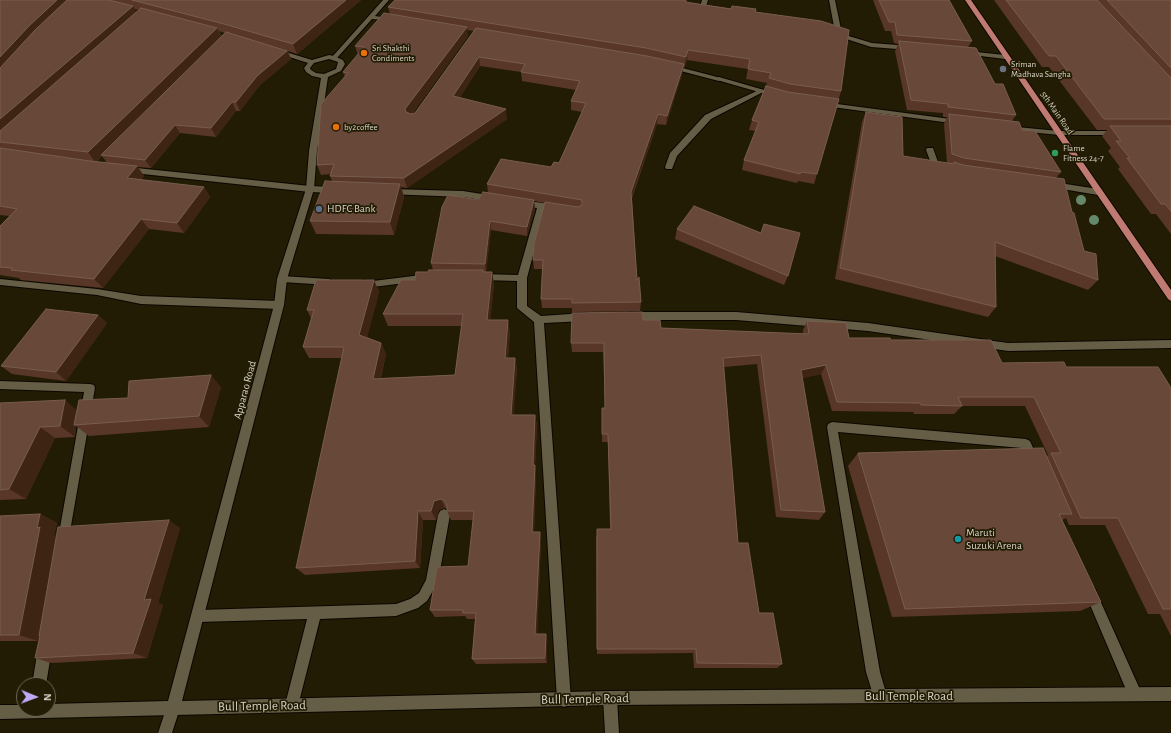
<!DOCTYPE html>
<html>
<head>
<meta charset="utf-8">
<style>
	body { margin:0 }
	#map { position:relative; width:1171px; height:733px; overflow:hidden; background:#231c05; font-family:"Alegreya Sans",sans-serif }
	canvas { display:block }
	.north { position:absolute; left:16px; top:677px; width:40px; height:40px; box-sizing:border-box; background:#231c05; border:1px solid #6b6552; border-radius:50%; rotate:91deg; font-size:11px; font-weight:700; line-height:16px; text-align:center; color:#d7d3c5 }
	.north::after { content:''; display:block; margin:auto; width:14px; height:18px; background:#c0a8f3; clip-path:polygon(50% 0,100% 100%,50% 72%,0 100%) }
</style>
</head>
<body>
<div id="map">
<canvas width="1171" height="733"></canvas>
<div class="north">N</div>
</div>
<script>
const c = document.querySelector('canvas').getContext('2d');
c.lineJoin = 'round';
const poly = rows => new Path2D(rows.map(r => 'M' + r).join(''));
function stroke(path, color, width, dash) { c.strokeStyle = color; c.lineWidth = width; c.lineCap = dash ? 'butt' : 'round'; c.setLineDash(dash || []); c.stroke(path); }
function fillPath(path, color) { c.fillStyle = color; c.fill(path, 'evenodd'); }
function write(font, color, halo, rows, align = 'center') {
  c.font = font + ' "Alegreya Sans",sans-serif'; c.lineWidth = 3.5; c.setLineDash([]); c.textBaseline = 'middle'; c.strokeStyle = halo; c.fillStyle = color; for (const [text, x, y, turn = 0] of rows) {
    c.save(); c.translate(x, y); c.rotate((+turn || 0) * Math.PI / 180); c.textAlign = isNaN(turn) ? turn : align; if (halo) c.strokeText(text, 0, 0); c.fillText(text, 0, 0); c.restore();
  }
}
const lane = poly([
	[671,65,721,78,722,79,719,81,669,68,668,67,671,65],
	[761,89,763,90,763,92,711,119,677,156,672,169,666,169,665,167,670,153,705,115,761,89],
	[832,422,1026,439,1030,441,1039,461,1037,465,1033,466,1029,465,1022,448,838,432,880,672,887,696,885,701,880,703,875,701,866,672,827,427,828,424,832,422],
	[444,509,448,511,450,515,438,582,427,601,418,608,396,616,320,619,297,710,292,712,287,710,285,705,307,619,198,622,194,620,192,616,194,612,198,610,396,604,410,599,419,593,426,580,438,515,440,511,444,509],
	[1091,587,1095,589,1142,694,1140,699,1135,701,1130,699,1085,593,1087,589,1091,587],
	[610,691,615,693,617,698,619,733,605,733,603,698,605,693,610,691]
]);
const street = poly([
	[383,0,389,0,375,16,394,19,394,21,372,19,336,59,332,59,332,57,383,0],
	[702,0,708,0,706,7,703,9,700,7,702,0],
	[829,0,835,0,842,34,872,43,910,46,913,48,910,50,871,47,834,35,833,34,835,32,829,0],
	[966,51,1005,55,1008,57,1005,59,964,54,964,52,966,51],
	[719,77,778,94,780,95,776,97,717,80,716,79,719,77],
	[822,102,958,120,962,122,958,124,825,106,821,104,822,102],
	[1006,126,1059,131,1117,131,1121,133,1117,135,1059,135,1009,130,1005,128,1006,126],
	[927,148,933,148,938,162,948,165,948,169,945,170,932,166,926,150,927,148],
	[127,167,310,186,334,187,338,190,334,193,310,192,124,172,124,168,127,167],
	[1053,182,1098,189,1102,192,1098,195,1050,187,1049,185,1053,182],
	[390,189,463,191,494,196,498,199,494,202,463,197,387,194,387,190,390,189],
	[521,200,557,205,561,208,557,211,545,209,527,278,527,306,541,316,585,313,588,314,590,317,588,320,585,321,544,323,571,700,569,705,564,707,559,705,557,700,534,322,517,308,517,281,481,280,476,277,481,274,518,275,537,208,518,205,517,203,518,201,521,200],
	[429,274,434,277,429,280,373,287,363,286,358,283,363,280,373,281,429,274],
	[282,276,329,279,334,282,329,285,282,282,277,279,282,276],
	[0,279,97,289,141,296,279,301,284,305,279,309,141,304,97,295,0,285,0,279],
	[629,312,736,312,868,323,1008,343,1171,340,1171,348,1008,351,868,331,736,320,629,320,624,316,629,312],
	[0,381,90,384,94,385,95,388,68,543,64,545,60,543,58,539,84,392,0,389,0,381],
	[45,641,50,643,52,648,46,685,32,685,38,648,40,643,45,641],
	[173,701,178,703,180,708,172,733,158,733,168,703,173,701]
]);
const secondary = poly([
	[276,49,312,60,329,55,334,56,343,60,345,64,341,71,328,77,317,151,314,189,287,279,284,305,182,701,610,691,1171,687,1171,701,610,705,0,719,0,705,24,705,24,709,48,709,48,704,168,701,274,305,277,279,306,189,309,151,321,78,312,76,306,72,304,68,308,63,274,52,274,50,276,49],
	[329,59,338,62,336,69,324,74,316,73,311,70,310,68,314,63,329,59]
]);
const primary = poly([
	[965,0,971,0,1171,290,1171,301,1168,299,965,0]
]);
stroke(lane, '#0c0600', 2);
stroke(street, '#0c0600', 2);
stroke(secondary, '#0c0600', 2);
stroke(primary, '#0c0600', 2);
fillPath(lane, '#655d45');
fillPath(street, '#655d45');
fillPath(secondary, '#655d45');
fillPath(primary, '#bf7a72');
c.fillStyle = '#64896a';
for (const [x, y] of [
	[1081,200],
	[1094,220]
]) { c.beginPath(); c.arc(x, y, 5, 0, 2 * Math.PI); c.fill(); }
fillPath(poly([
	[0,0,361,0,297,54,288,51,291,59,260,85,240,111,236,111,216,137,180,133,151,168,138,167,144,176,141,180,204,187,210,197,184,233,149,229,103,288,21,280,19,278,0,275,0,226,9,216,0,215],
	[134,9,139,10,136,13],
	[219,31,225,33,221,36],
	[102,156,107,163,96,162],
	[395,0,687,0,687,2,685,2,756,12,841,91,817,174,814,184,798,181,797,183,742,170,744,160,756,131,749,130,752,120,767,83,746,79,748,69,687,60,684,68,683,67,682,74,666,125,657,124,632,198,637,280,641,302,640,311,572,312,572,308,542,308,541,299,542,269,534,269,533,260,545,203,534,201,535,209,527,236,491,230,486,272,492,272,494,284,490,320,510,331,508,358,515,358,517,369,513,415,535,415,537,426,535,465,536,474,534,532,540,532,541,540,537,634,546,634,547,639,547,663,476,664,472,659,475,619,467,619,465,616,435,617,430,610,468,566,473,520,451,520,447,511,447,509,445,508,439,510,436,520,423,520,420,568,305,575,296,568,342,358,309,358,303,347,311,318,307,310,374,280,379,292,367,337,381,343,386,354,381,378,455,375,462,326,388,326,383,314,415,280,433,270,431,263,478,200,488,193,487,184,551,167,559,163,582,112,571,110,571,101,576,90,522,81,521,72,480,66,460,97,507,119,407,188,401,187,404,197,394,235,316,234,310,221,332,181,330,176,330,174,321,175,317,165,345,77,343,72,358,55,355,46,390,14,388,7],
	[467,30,474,31,415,113,412,114,468,36],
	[873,0,949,0,972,41,968,47,995,84,1016,115,1012,121,1022,130,1061,172,1056,178,1072,212,1084,251,1098,280,1088,290,995,256,996,307,988,317,835,279,862,122,866,112,903,156,947,163,944,124,947,117,943,117,943,113,907,110,895,51,898,44,894,43,891,31,885,31],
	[994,0,1171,0,1171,234,1156,214,1151,214,1118,169,1120,167,1108,151,1111,148,1102,136,1107,130,1097,130,1049,67,1042,67],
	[677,229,761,233,788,276,784,285,675,239],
	[98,315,107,323,66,381,12,374,1,366],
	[643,320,661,328,803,334,803,330,807,321,849,338,891,340,1002,363,1066,367,1171,388,1171,636,1160,614,1148,614,1105,525,1069,525,1066,518,1062,520,1101,602,1080,611,892,617,848,466,858,453,1047,456,1048,455,1025,406,962,406,954,414,914,414,913,412,832,411,821,374,802,378,825,512,819,520,776,517,757,364,724,367,738,543,759,613,782,664,777,668,694,668,693,653,597,654,596,536,610,529,608,442,602,442,602,408,605,408,603,352,572,352,571,343],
	[221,387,209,427,89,436,76,426,75,437,55,438,26,499,0,500,0,403,77,410,128,398],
	[40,514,57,523,54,535,57,536,180,528,158,603,163,605,147,658,51,663,35,658,40,636,39,636,38,641,0,641,0,516]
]), '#593728');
fillPath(poly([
	[57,0,74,0,0,76,0,57,29,26],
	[346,0,361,0,297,54,293,44],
	[133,6,138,16,0,137,0,119],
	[467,27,468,36,408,119,405,109],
	[217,28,222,39,101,155,102,156,95,162,88,152],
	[688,50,687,60,684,68,686,57],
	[287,51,291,59,260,85,240,111,236,102,257,76],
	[479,57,480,66,455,106,453,96],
	[684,64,682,74,666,125,667,116],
	[232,102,236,111,216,137,211,128],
	[506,109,507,119,407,188,404,178],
	[658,114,657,124,630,201,631,192],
	[175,125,180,133,151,168,145,160],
	[137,166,144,176,134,189,127,178],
	[400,184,404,197,394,235,390,222],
	[204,187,210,197,184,233,177,223],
	[534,200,535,209,527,236,527,227],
	[141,219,149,229,103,288,94,279],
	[490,221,491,230,486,273,485,264],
	[492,272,494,284,489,332,487,320],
	[374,280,379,292,365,346,359,335],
	[98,315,107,323,66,381,56,372],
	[508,320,510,331,507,369,505,358],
	[381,343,386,354,378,390,373,379],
	[515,358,517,369,513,426,511,415],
	[826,365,821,374,796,380,801,370],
	[211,375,221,387,209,427,199,416],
	[65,400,79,412,74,425,76,426,75,437,60,426],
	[535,415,537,426,535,465,536,474,534,540,532,532,533,465],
	[40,427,55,438,26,499,9,489],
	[441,499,445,508,439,510,436,520,431,511,434,501],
	[418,511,423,520,420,568,415,561],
	[40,514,57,523,54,535,57,536,38,641,19,635,37,528],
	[169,520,180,528,158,603,163,605,147,658,133,653,144,600],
	[540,532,541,540,537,639,535,634],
	[546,634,547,639,547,663,545,658]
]), '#3e2513');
const building = poly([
	[0,0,57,0,29,26,0,57,0,0],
	[67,0,109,0,133,6,0,119,0,68,35,30,67,0],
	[132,0,346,0,293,44,224,24,132,0],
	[395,0,685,0,685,2,731,9,732,6,756,9,755,12,821,21,849,30,841,91,790,84,769,78,771,73,748,69,750,59,688,50,686,57,646,48,388,7,395,0],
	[879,0,949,0,972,41,897,35,895,22,889,22,879,0],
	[1006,0,1097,0,1171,78,1171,119,1104,119,1056,56,1049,56,1006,0],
	[1107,0,1171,0,1171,68,1107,0],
	[141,8,217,28,88,152,0,142,0,131,141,8],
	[384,13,467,27,405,109,406,112,411,114,415,113,476,28,647,56,684,64,667,116,658,114,631,192,637,280,639,277,641,302,572,303,572,299,541,299,543,260,533,260,534,244,545,202,578,207,582,205,582,200,487,184,501,159,551,167,554,162,559,163,586,103,571,101,580,81,521,72,525,64,479,57,453,96,506,109,404,178,330,176,334,164,317,165,321,104,348,73,343,72,364,47,355,46,384,13],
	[226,32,287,51,257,76,236,102,232,102,211,128,175,125,145,160,101,155,226,32],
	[899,41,976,48,995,84,1003,84,1016,115,948,107,948,104,911,100,899,41],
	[766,86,788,92,839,99,817,174,801,172,800,174,744,160,759,122,752,120,766,86],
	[866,112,902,117,903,156,954,164,954,162,963,165,1064,179,1072,212,1074,213,1084,251,1096,254,1098,280,995,242,996,307,840,268,866,112],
	[949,114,1019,122,1022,130,1035,131,1061,172,964,158,952,154,949,114],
	[1110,126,1171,126,1171,211,1165,204,1161,204,1127,158,1130,158,1116,141,1121,141,1110,126],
	[0,148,90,161,137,166,127,178,204,187,177,223,141,219,94,279,11,270,12,268,0,267,0,226,17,209,0,206,0,148],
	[325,181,400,184,390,222,310,221,325,181],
	[483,192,534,200,527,227,490,221,485,264,431,263,442,207,448,195,478,200,483,192],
	[694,206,761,233,764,224,800,233,788,276,677,229,694,206],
	[429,270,483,270,483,272,492,272,487,320,508,320,505,358,515,358,511,415,535,415,533,465,535,465,532,532,540,532,535,634,546,634,545,658,472,659,476,613,463,613,463,610,430,610,437,567,468,566,474,511,447,511,447,506,445,501,441,499,434,501,431,511,418,511,415,561,296,568,344,347,303,347,314,310,307,310,316,280,374,280,359,335,381,343,373,379,455,375,463,314,383,314,401,280,415,280,416,272,428,272,429,270],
	[46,309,98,315,56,372,1,366,46,309],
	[642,312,643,320,660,320,661,328,809,334,807,321,846,323,849,338,890,338,891,340,991,340,1002,363,1064,362,1066,367,1158,367,1171,388,1171,609,1163,609,1118,518,1081,518,1051,453,1061,453,1034,397,958,397,962,406,921,405,920,403,837,402,826,365,801,370,825,512,781,510,761,355,723,358,738,543,748,543,759,613,773,613,782,664,697,663,696,649,597,649,597,529,611,529,608,434,602,434,602,408,605,408,604,343,571,343,572,313,642,312],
	[211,375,199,416,74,425,79,400,128,398,129,381,211,375],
	[65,400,60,426,40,427,9,489,0,490,0,403,65,400],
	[1043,448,1072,514,1059,514,1101,602,905,609,858,453,1043,448],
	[40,514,37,528,40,527,19,635,0,635,0,516,40,514],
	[169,520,144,600,151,599,133,653,35,658,40,636,39,636,58,527,169,520]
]);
fillPath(building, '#674839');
stroke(building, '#785d4f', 1);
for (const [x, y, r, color] of [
	[364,53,4,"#e8710a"],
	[1003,69,4,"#6b7280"],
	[336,127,4,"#e8710a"],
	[1055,153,4,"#2e9e5b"],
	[319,209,4,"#5c6f8a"],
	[958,539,4,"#0f9aa8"]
]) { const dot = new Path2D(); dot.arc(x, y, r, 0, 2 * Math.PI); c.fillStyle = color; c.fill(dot); stroke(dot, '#231c05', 1.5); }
write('9px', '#d7d3c5', '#231c05', [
	["Sri Shakthi",372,48],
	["Condiments",372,58],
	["Sriman",1011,64],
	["Madhava Sangha",1011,74],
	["by2coffee",344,127],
	["Flame",1063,148],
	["Fitness 24-7",1063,158]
], 'left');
write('9px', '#d7d3c5', '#231c05', [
	["5th Main Road",1057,113,55]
]);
write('11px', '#d7d3c5', '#231c05', [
	["HDFC Bank",327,209],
	["Maruti",966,533],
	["Suzuki Arena",966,546]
], 'left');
write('11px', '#d7d3c5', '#231c05', [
	["Apparao Road",245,390,-75]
]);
write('13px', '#d7d3c5', '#231c05', [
	["Bull Temple Road",909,696],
	["Bull Temple Road",585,699,-1],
	["Bull Temple Road",262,706,-1]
]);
</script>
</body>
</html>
